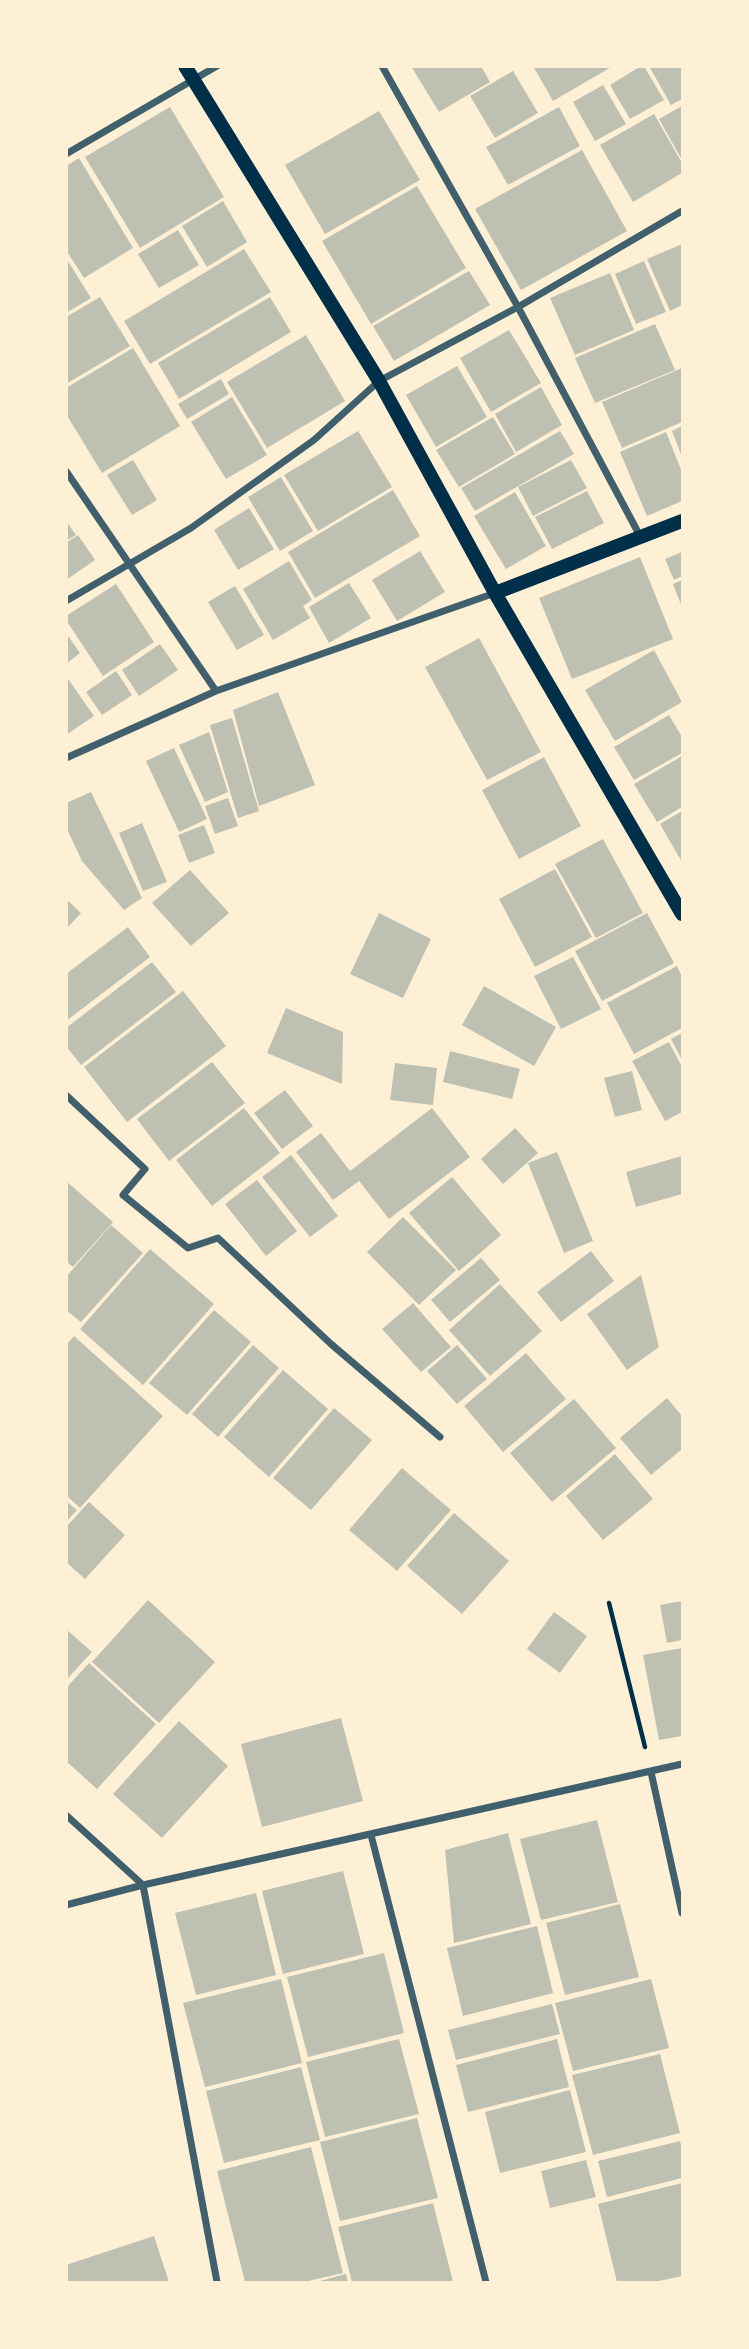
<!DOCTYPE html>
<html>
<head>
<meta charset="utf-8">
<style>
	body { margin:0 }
	#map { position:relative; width:749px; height:2349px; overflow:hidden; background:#fdf0d5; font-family:Jost,sans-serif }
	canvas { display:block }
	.frame { position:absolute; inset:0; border:68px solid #fdf0d5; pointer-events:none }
</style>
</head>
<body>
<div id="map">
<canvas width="749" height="2349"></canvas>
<div class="frame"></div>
</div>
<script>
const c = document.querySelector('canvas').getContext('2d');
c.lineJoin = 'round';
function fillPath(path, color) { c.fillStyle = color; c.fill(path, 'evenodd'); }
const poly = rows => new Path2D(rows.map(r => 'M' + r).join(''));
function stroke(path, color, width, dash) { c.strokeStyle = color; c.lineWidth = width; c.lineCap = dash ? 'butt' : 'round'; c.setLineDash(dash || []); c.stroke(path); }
fillPath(poly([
	[411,66,481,66,490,82,439,112],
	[533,66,613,66,553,101],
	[641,66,644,66,664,100,630,119,610,85],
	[649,66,682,66,682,99,671,105],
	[513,71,538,113,495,138,470,96],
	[603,85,626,124,595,141,573,102],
	[682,106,682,160,659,119],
	[170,107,224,197,140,248,85,157],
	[559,107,580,146,508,185,486,147],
	[379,111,420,180,325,234,285,165],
	[654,114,682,163,682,173,633,202,600,145],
	[582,150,627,231,521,290,475,209],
	[79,158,133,248,84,278,66,250,66,166],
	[417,186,466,268,371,324,322,241],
	[223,201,247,242,207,267,182,226],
	[178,230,199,265,159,288,138,254],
	[682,244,682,305,670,311,647,259],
	[244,249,271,292,150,364,124,321],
	[66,258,91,298,66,313],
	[644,261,666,312,636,324,615,274],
	[469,271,490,305,394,361,373,326],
	[610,273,634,330,575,355,550,298],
	[100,297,130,346,66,384,66,317],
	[270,297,291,332,179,399,158,363],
	[655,324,675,370,595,403,575,358],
	[509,330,541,383,491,412,460,358],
	[306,335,345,401,267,448,227,382],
	[133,348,180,426,102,473,66,414,66,388],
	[457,366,487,417,436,447,406,395],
	[682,368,682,422,622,448,602,402],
	[221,379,229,394,187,419,178,404],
	[541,387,562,425,516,452,495,414],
	[232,397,267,455,226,479,191,422],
	[493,417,515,454,459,487,436,450],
	[682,426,682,457,672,431],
	[358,431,392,487,318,531,284,475],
	[560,431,574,454,475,511,461,488],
	[666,432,682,472,682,501,647,516,620,452],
	[133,460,157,500,132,515,107,475],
	[571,460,587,488,533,516,518,487],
	[281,477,313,531,280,551,248,497],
	[393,490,420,536,315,598,288,552],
	[587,491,604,523,552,549,535,517],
	[515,492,546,546,506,569,474,516],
	[249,508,274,549,238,570,214,530],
	[66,521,76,535,66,541],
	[78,535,95,560,66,580,66,543],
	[420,551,445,592,397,621,372,580],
	[682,552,682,576,674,580,665,559],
	[640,557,673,639,572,679,539,598],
	[289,561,312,600,303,606,310,618,273,640,243,589],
	[682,580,682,607,673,584],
	[349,583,371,618,329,643,309,607],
	[116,584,154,642,103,676,66,620,66,616],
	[235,586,264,635,237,650,208,602],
	[66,633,80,653,66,664],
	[479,638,541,752,487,780,425,667],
	[160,644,178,670,139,696,122,670],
	[654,650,682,702,615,741,585,690],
	[116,671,132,695,102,715,86,692],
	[66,676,94,716,66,735],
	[278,692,315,785,259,806,233,710],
	[669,715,682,737,682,753,634,780,614,747],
	[232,718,259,811,238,818,210,725],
	[209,732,228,792,205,802,179,745],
	[174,748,207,819,179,832,146,761],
	[682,756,682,807,657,822,634,784],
	[544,757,581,826,519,859,482,790],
	[91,792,142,898,124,910,82,861,66,827,66,803],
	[228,798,238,826,215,834,205,806],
	[682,811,682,862,660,824],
	[142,823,167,882,143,891,119,833],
	[204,825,215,853,189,863,178,835],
	[603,839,643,913,596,938,555,864],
	[555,869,592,937,535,967,499,899],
	[190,870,229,913,191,946,152,903],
	[66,899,81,913,66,929],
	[379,913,431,939,403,998,350,974],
	[647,913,674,963,602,1001,575,951],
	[128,927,150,957,66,1021,66,974],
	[573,957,601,1009,561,1029,534,976],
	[152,962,176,992,81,1065,66,1046,66,1028],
	[677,966,682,977,682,1028,634,1054,607,1003],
	[484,986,556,1027,534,1066,462,1025],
	[183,991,226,1046,127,1122,84,1067],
	[286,1008,343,1032,342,1084,267,1053],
	[682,1033,682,1060,671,1039],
	[669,1042,682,1067,682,1112,665,1121,632,1061],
	[450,1051,520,1069,512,1099,443,1082],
	[212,1062,245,1103,169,1161,137,1119],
	[395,1063,437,1068,433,1105,390,1100],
	[632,1071,642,1110,615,1117,604,1078],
	[285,1090,313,1126,282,1149,254,1113],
	[244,1108,280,1153,212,1206,176,1160],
	[432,1108,470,1157,389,1219,359,1181,333,1200,296,1152,321,1133,350,1171],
	[515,1128,538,1153,503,1184,481,1159],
	[557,1152,593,1241,564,1253,528,1163],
	[291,1155,338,1216,310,1237,262,1177],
	[682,1156,682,1194,636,1207,626,1172],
	[452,1177,501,1235,459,1271,409,1213],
	[257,1180,297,1231,266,1256,225,1204],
	[66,1181,113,1222,73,1267,66,1261],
	[403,1217,456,1270,419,1305,367,1252],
	[111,1225,143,1253,81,1322,66,1310,66,1277],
	[150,1249,214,1304,143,1385,80,1329],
	[591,1251,614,1281,561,1322,537,1292],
	[481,1258,500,1280,450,1322,431,1300],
	[641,1275,659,1347,627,1370,587,1314],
	[500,1284,542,1331,490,1376,449,1330],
	[413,1303,451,1347,421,1372,382,1329],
	[214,1310,251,1342,187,1415,149,1383],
	[74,1336,163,1416,80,1508,66,1495,66,1345],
	[253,1345,279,1368,218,1437,192,1414],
	[457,1345,487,1379,457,1404,427,1371],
	[526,1353,566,1399,503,1452,464,1406],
	[283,1370,328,1409,269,1477,224,1437],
	[667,1398,682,1416,682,1449,651,1475,620,1438],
	[574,1399,616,1448,552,1502,510,1453],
	[334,1408,372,1440,311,1510,273,1478],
	[615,1454,653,1499,603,1540,566,1496],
	[402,1468,451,1510,397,1571,349,1530],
	[66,1501,77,1510,66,1522],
	[89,1502,125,1535,85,1579,66,1562,66,1527],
	[454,1513,509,1561,462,1614,407,1566],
	[148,1600,215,1662,159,1723,92,1662],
	[682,1601,682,1640,667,1643,660,1605],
	[554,1612,587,1636,560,1673,527,1649],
	[66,1629,92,1652,66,1680],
	[682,1648,682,1736,659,1740,643,1655],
	[89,1663,156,1724,97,1789,66,1761,66,1688],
	[341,1718,363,1801,262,1827,241,1744],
	[179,1721,228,1766,162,1838,113,1794],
	[597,1820,618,1902,541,1920,520,1839],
	[508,1833,531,1924,454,1943,445,1850],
	[343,1871,364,1954,283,1974,262,1891],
	[256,1893,276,1975,196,1995,175,1913],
	[620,1904,639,1977,565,1995,546,1923],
	[537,1926,553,1993,463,2016,447,1948],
	[384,1953,404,2033,308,2057,287,1977],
	[281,1979,302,2063,205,2087,183,2003],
	[651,1979,669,2048,573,2071,555,2003],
	[552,2004,560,2034,456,2060,448,2030],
	[399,2039,419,2114,325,2137,306,2062],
	[557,2039,569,2087,468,2112,456,2065],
	[660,2054,680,2133,593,2155,572,2075],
	[301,2067,320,2140,224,2163,206,2091],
	[570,2090,586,2152,500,2173,485,2112],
	[417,2118,438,2198,340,2221,320,2142],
	[680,2141,682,2150,682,2178,607,2197,598,2161],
	[311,2147,343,2273,304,2282,245,2282,217,2171],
	[586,2160,596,2197,550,2208,541,2171],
	[682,2183,682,2276,654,2282,617,2282,598,2204],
	[433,2203,453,2282,352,2282,338,2227],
	[154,2236,169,2282,66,2282,66,2265],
	[346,2274,348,2282,316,2282]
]), '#bec0b2');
stroke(poly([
	[609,1603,645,1747]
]), '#003049', 4.5);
stroke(poly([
	[382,66,518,307,640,536],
	[66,154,217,66],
	[66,471,216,691],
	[66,601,191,528,314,440,379,381,518,307,682,211],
	[66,758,216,691,495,593],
	[66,1095,145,1169,123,1195,188,1248,218,1238,331,1344,440,1437],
	[651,1772,682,1913],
	[66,1815,143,1885,217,2282],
	[371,1835,486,2282],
	[66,1905,143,1885,682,1764]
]), '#3f606c', 7);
stroke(poly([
	[185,66,379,381,495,593,682,914],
	[495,593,682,521]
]), '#003049', 14);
</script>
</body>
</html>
